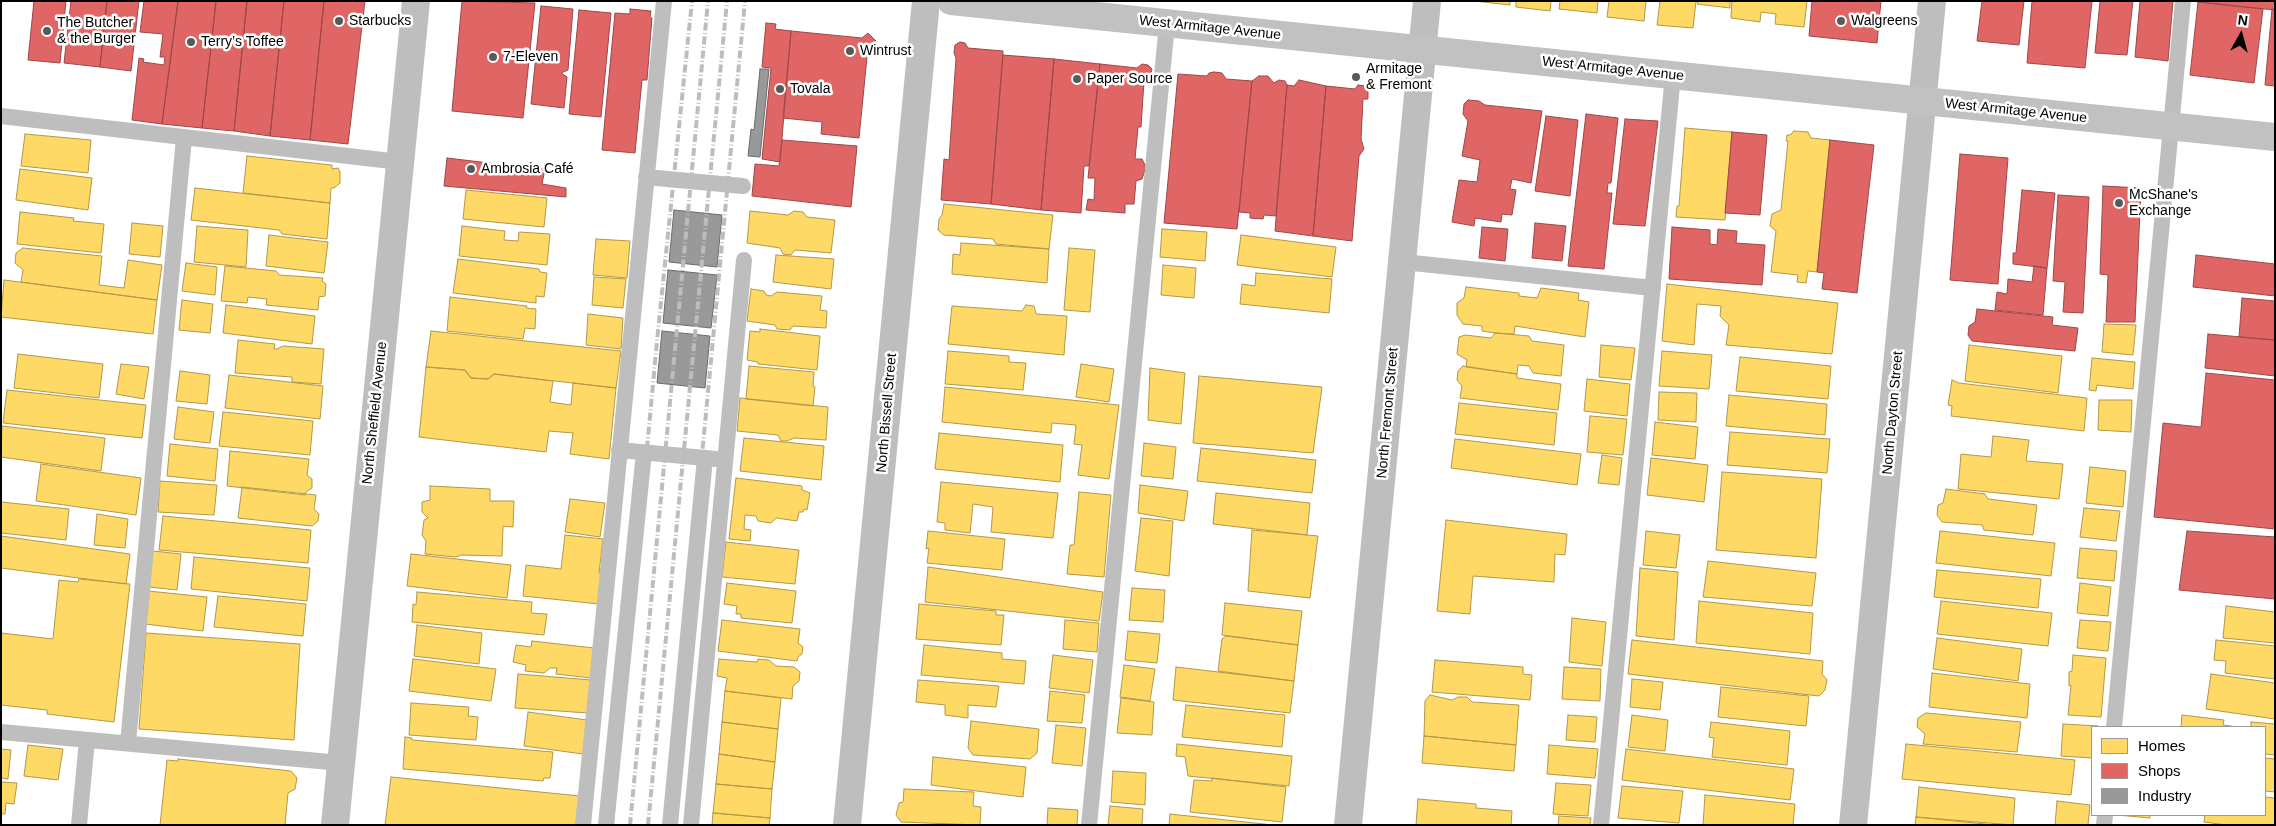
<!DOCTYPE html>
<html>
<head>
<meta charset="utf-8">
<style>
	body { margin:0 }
	#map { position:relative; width:2276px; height:826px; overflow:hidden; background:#fff; font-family:Helvetica,sans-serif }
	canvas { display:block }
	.frame { position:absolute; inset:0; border:2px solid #000; pointer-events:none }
	.legend { position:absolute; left:2091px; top:726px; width:175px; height:90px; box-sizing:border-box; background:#fff; border:1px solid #999; margin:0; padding:6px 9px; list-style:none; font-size:15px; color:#000 }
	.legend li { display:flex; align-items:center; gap:10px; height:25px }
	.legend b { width:25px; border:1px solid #999 }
	.north { position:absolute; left:2216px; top:10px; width:50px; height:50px; -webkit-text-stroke:4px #fff; paint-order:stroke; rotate:7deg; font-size:14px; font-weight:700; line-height:20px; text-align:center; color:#000 }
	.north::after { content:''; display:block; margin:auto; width:18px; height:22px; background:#000; clip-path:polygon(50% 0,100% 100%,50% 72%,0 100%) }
</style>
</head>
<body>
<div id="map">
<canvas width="2276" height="826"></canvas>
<div class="frame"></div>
<ul class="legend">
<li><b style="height:14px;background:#ffd966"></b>Homes</li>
<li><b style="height:14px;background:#e06666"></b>Shops</li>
<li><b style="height:14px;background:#999"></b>Industry</li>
</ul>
<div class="north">N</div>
</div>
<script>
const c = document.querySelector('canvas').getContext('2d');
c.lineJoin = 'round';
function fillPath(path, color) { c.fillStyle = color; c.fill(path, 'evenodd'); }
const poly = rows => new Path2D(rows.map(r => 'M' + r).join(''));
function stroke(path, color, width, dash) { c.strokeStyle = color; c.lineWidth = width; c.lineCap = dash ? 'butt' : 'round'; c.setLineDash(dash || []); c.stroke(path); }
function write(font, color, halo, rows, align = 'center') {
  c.font = font + ' Helvetica,sans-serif'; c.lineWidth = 5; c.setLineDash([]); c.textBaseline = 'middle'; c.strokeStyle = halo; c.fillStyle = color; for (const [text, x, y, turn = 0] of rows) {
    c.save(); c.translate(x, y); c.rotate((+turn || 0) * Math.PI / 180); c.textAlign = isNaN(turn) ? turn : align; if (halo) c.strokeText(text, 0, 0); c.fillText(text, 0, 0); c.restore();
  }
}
const homes = poly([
	[1474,1,1510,1,1510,5,1474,1],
	[1516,1,1551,1,1550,11,1516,7,1516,1],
	[1560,1,1598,1,1597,13,1559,9,1560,1],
	[1609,1,1646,1,1644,21,1607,17,1609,1],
	[1660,1,1696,1,1693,28,1657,25,1660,1],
	[1698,1,1730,1,1730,8,1697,4,1698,1],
	[1732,1,1807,1,1804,27,1775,24,1776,14,1761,12,1760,22,1731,18,1732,1],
	[1685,128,1732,132,1725,220,1676,217,1677,206,1679,206,1685,128],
	[1794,131,1808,132,1811,138,1830,140,1817,272,1808,271,1806,283,1797,282,1798,275,1771,272,1776,231,1770,226,1772,214,1781,210,1788,141,1786,141,1787,135,1790,135,1794,131],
	[25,134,91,140,88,173,21,166,25,134],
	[247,156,332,165,332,169,338,168,340,172,340,183,334,188,331,188,330,203,243,193,247,156],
	[20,169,92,178,88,210,16,200,20,169],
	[195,188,330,203,327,239,282,234,279,230,191,220,195,188],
	[466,190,547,198,544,227,463,219,466,190],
	[944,204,1053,215,1049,249,996,244,993,239,944,235,938,230,939,219,942,215,944,204],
	[750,211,788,215,794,211,803,212,807,217,835,220,831,253,795,250,791,255,783,254,780,248,747,243,750,211],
	[20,212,74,218,73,221,104,224,101,253,17,244,20,212],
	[132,223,163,226,160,257,129,254,132,223],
	[197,226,248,230,246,267,194,262,197,226],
	[462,226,505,231,504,240,518,241,519,232,550,234,547,265,459,256,462,226],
	[1162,229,1207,232,1205,261,1160,257,1162,229],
	[269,235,328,242,324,273,266,266,269,235],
	[1241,235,1336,247,1332,277,1237,265,1241,235],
	[596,239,630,241,627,278,593,275,596,239],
	[961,243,1049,249,1047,283,952,274,953,254,960,255,961,243],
	[23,248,102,256,99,285,124,288,128,260,162,265,157,300,21,282,23,270,15,263,16,253,23,248],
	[1069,248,1095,250,1090,312,1064,310,1069,248],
	[776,255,834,259,831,289,773,282,776,255],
	[458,259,539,269,540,272,547,273,544,297,536,296,536,303,453,293,458,259],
	[186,263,217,267,215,295,182,291,186,263],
	[1163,265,1196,268,1194,298,1161,295,1163,265],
	[225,266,276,271,279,275,323,278,322,281,326,284,325,296,319,297,318,310,266,305,267,299,248,297,247,303,221,301,225,266],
	[1256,273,1332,279,1329,313,1240,304,1242,284,1255,286,1256,273],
	[594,277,626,279,623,308,592,305,594,277],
	[4,280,157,300,153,334,1,317,4,280],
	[1667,284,1838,303,1832,354,1726,345,1729,325,1720,316,1721,306,1697,304,1694,345,1662,341,1667,284],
	[1466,287,1519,293,1519,296,1537,298,1541,288,1579,293,1578,300,1589,302,1585,337,1515,326,1514,334,1495,333,1482,331,1482,326,1463,324,1457,315,1457,303,1464,298,1466,287],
	[751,289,764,291,766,295,771,296,777,292,822,296,820,310,827,311,826,328,793,326,790,330,777,329,775,325,747,321,751,289],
	[450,297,527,306,526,308,536,309,535,329,525,328,523,339,447,331,450,297],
	[182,300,213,304,210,333,179,330,182,300],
	[226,305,315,316,312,344,223,333,226,305],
	[1026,305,1034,306,1036,314,1067,316,1064,355,948,344,952,306,1022,311,1026,305],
	[588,314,623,318,621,349,586,345,588,314],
	[2104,324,2136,325,2133,355,2102,352,2104,324],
	[760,329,820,336,817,370,758,364,758,362,747,360,750,331,760,332,760,329],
	[431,331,621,351,616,388,494,374,488,379,471,378,465,370,426,367,431,331],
	[1495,333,1529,336,1532,341,1564,345,1561,376,1533,373,1529,366,1518,365,1517,374,1466,367,1467,360,1457,354,1459,337,1465,335,1491,338,1495,333],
	[238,340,275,344,274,349,277,349,283,346,324,349,321,384,292,382,292,377,235,373,238,340],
	[1601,345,1635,348,1631,380,1599,377,1601,345],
	[1969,345,2062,356,2058,393,1965,381,1969,345],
	[948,351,1009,356,1009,362,1026,363,1023,390,945,384,948,351],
	[1662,351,1712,355,1709,389,1659,386,1662,351],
	[18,354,103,364,99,398,14,388,18,354],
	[1740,357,1831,366,1828,399,1736,391,1740,357],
	[2092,358,2135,362,2133,389,2097,385,2096,391,2089,390,2092,358],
	[121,364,149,367,144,399,116,394,121,364],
	[1081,364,1114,369,1109,402,1076,397,1081,364],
	[749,366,814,372,813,386,815,387,813,406,746,399,749,366],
	[1463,366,1517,374,1517,378,1561,384,1558,410,1460,398,1462,386,1457,380,1458,371,1463,366],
	[426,367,465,370,471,378,488,379,494,374,553,381,550,402,571,405,573,383,616,388,609,459,570,454,573,433,549,431,546,452,419,437,426,367],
	[1150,368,1185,373,1181,424,1148,420,1150,368],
	[180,371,210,375,207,404,176,401,180,371],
	[229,375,323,386,320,419,225,408,229,375],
	[1199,376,1322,387,1313,453,1193,443,1199,376],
	[1587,379,1630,384,1627,416,1584,411,1587,379],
	[1952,380,1959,383,2087,398,2084,431,1951,416,1952,406,1948,405,1952,380],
	[945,387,1119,405,1109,479,1078,475,1082,445,1074,444,1076,425,1052,423,1051,433,942,422,945,387],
	[7,390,146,405,142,438,3,423,7,390],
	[1659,392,1697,393,1696,422,1658,420,1659,392],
	[1729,395,1827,404,1825,435,1726,426,1729,395],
	[740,398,828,407,826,440,794,438,787,441,781,441,778,435,737,431,740,398],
	[2099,400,2132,400,2131,432,2098,430,2099,400],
	[1459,403,1557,413,1554,445,1455,434,1459,403],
	[178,407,214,412,210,443,174,439,178,407],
	[223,412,313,421,310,455,219,446,223,412],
	[1590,416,1627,419,1623,455,1587,452,1590,416],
	[1655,422,1698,427,1695,459,1652,455,1655,422],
	[2,426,105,438,101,471,1,457,2,426],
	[1730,432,1830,439,1827,473,1727,465,1730,432],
	[939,433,1063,445,1060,482,935,469,939,433],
	[1993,436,2029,440,2026,461,2063,464,2059,499,1958,489,1961,454,1991,457,1993,436],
	[744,438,824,446,821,480,740,471,744,438],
	[1455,439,1581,454,1577,485,1451,468,1455,439],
	[1144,443,1176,447,1173,479,1141,476,1144,443],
	[170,444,218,449,215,481,167,476,170,444],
	[1201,448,1316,460,1312,493,1197,481,1201,448],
	[230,451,309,459,307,475,312,479,312,488,306,492,305,495,227,486,230,451],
	[1602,455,1622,458,1619,485,1598,483,1602,455],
	[1651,458,1708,465,1704,502,1647,495,1651,458],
	[41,464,141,478,136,515,36,501,41,464],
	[2090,467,2126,471,2123,507,2086,503,2090,467],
	[1722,472,1822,479,1816,558,1716,550,1722,472],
	[736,478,802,486,802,490,810,493,807,510,804,509,803,512,799,512,797,521,776,518,771,523,758,521,756,516,745,515,744,529,751,530,750,541,729,539,736,478],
	[160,481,217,485,214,515,158,512,160,481],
	[941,482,1058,493,1053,538,991,532,993,507,973,504,970,533,945,530,945,523,937,522,941,482],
	[1140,485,1188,491,1184,521,1138,513,1140,485],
	[430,486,490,489,490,501,514,501,513,527,503,526,502,556,461,555,456,557,425,554,426,541,422,535,424,520,428,518,422,512,422,502,430,500,430,486],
	[242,487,316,495,314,509,319,514,318,521,312,526,238,518,242,487],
	[1946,489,1985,494,1988,499,2037,505,2033,535,1984,530,1982,525,1942,522,1937,515,1938,505,1943,503,1946,489],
	[1079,492,1111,495,1104,577,1067,574,1070,545,1074,545,1079,492],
	[1216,493,1310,503,1307,535,1213,524,1216,493],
	[570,499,605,503,600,537,565,532,570,499],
	[1,502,69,509,66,540,1,533,1,502],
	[2084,508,2120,511,2116,541,2080,537,2084,508],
	[97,514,128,519,125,548,94,545,97,514],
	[163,516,311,530,308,563,159,550,163,516],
	[1141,518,1173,521,1169,576,1135,571,1141,518],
	[1446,520,1567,534,1565,555,1555,554,1554,582,1473,576,1470,614,1437,611,1446,520],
	[1252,530,1318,536,1310,598,1248,591,1252,530],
	[928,531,1005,539,1002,570,927,563,929,548,926,549,928,531],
	[1646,531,1680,535,1676,568,1643,565,1646,531],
	[1940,531,2055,543,2051,576,1936,563,1940,531],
	[565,535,603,539,599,573,603,574,599,604,523,596,526,565,561,569,565,535],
	[1,536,130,554,126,584,1,568,1,536],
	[726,542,799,550,795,584,722,577,726,542],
	[2080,548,2117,551,2114,581,2077,578,2080,548],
	[153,551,181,554,177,590,149,587,153,551],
	[411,554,511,565,507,598,407,586,411,554],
	[194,557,310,568,307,601,191,589,194,557],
	[1708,561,1816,573,1812,606,1703,597,1708,561],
	[928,567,1103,592,1099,621,925,602,928,567],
	[1640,568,1678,572,1674,640,1636,636,1640,568],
	[1937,570,2041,579,2038,608,1934,597,1937,570],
	[79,579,130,584,114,722,47,714,47,710,1,705,1,633,53,639,59,580,78,582,79,579],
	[727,583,796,591,792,623,741,618,741,614,736,614,737,606,724,604,727,583],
	[2080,583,2111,587,2108,616,2077,613,2080,583],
	[1132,588,1165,590,1163,622,1129,620,1132,588],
	[148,591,207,597,203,631,145,624,148,591],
	[417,592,532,602,531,613,547,614,544,635,412,622,413,604,416,605,417,592],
	[218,596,306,604,303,636,214,627,218,596],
	[1699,601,1813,613,1810,654,1696,643,1699,601],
	[1941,601,2052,613,2048,646,1937,634,1941,601],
	[1225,603,1302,611,1298,645,1222,635,1225,603],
	[919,604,996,611,996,615,1004,615,1001,645,916,639,919,604],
	[2226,606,2275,612,2275,643,2223,638,2226,606],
	[1572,618,1606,622,1602,666,1569,662,1572,618],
	[722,620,800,629,798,643,803,647,802,654,798,657,797,661,718,651,722,620],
	[1065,620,1099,623,1097,652,1063,649,1065,620],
	[2080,620,2111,622,2108,651,2077,648,2080,620],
	[417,625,482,633,479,664,414,656,417,625],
	[1128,631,1160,634,1157,663,1125,660,1128,631],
	[146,633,300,644,294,740,139,729,146,633],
	[1226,636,1298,645,1294,681,1218,671,1222,639,1226,636],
	[1937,638,2022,649,2018,681,1933,669,1937,638],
	[1632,640,1823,661,1822,674,1827,680,1825,690,1819,696,1628,674,1632,640],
	[2216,640,2275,646,2275,679,2225,673,2226,661,2214,660,2216,640],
	[532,641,594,648,591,678,556,674,557,668,550,668,544,673,525,671,526,665,513,662,516,645,531,647,532,641],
	[924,645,1002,653,1002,659,1026,661,1024,684,921,675,924,645],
	[1053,655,1093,660,1089,693,1049,688,1053,655],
	[2073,655,2106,658,2101,717,2068,715,2071,685,2069,686,2069,672,2072,671,2073,655],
	[413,659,496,669,491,701,409,691,413,659],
	[719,659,757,662,758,659,769,660,776,666,794,667,800,672,799,681,793,686,792,699,725,691,727,678,717,676,719,659],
	[1435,660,1523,667,1523,674,1532,675,1530,700,1432,692,1435,660],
	[1124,665,1155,669,1150,701,1120,697,1124,665],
	[1176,667,1294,681,1290,713,1173,700,1176,667],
	[1564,667,1601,669,1600,701,1562,699,1564,667],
	[1932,673,2030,684,2027,718,1929,707,1932,673],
	[518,674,591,680,588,713,515,708,518,674],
	[2211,674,2275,683,2275,719,2206,709,2211,674],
	[1632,679,1663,682,1660,710,1630,707,1632,679],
	[918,680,999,686,996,707,968,705,968,718,945,715,945,705,916,702,918,680],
	[1721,687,1809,696,1806,726,1718,717,1721,687],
	[725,691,781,698,778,729,722,722,725,691],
	[1050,691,1085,695,1082,723,1047,721,1050,691],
	[1430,695,1452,700,1458,697,1467,697,1472,702,1519,705,1516,745,1424,736,1425,701,1430,695],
	[1121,698,1154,702,1152,735,1117,733,1121,698],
	[411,703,469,707,468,716,478,717,476,740,409,735,411,703],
	[1186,705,1285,715,1282,747,1182,737,1186,705],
	[528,712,587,720,583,754,524,746,528,712],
	[1926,713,2021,722,2017,752,1923,744,1925,734,1917,727,1918,718,1926,713],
	[1568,715,1597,717,1595,742,1566,740,1568,715],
	[1632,715,1668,720,1665,751,1628,747,1632,715],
	[2182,715,2224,720,2223,725,2238,727,2181,727,2182,715],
	[971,721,1039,729,1037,753,1030,759,973,755,968,748,971,721],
	[722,722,778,729,775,762,719,754,722,722],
	[1711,722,1790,731,1787,765,1712,757,1714,738,1709,737,1711,722],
	[2251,722,2275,724,2275,755,2265,754,2265,727,2251,727,2251,722],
	[2063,724,2098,726,2092,727,2092,758,2061,756,2063,724],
	[1056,725,1086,728,1082,766,1052,763,1056,725],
	[1424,736,1516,745,1514,771,1422,763,1424,736],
	[405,737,412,738,412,740,553,752,550,778,544,778,543,781,403,769,405,737],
	[1177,744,1292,756,1289,786,1188,776,1185,757,1176,756,1177,744],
	[1906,744,2075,760,2071,795,1902,779,1906,744],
	[28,745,63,749,58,780,24,776,28,745],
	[1549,745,1598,749,1595,778,1547,774,1549,745],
	[1,749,11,750,8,779,1,778,1,749],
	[1626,749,1794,769,1790,800,1622,780,1626,749],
	[719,754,775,762,772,789,716,784,719,754],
	[933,757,1026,767,1023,797,931,785,933,757],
	[2265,758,2275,759,2275,792,2265,791,2265,758],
	[178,759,291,771,297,778,295,789,288,793,285,825,160,825,167,760,178,761,178,759],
	[1113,771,1146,773,1145,805,1111,802,1113,771],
	[391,777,580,796,577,825,385,825,391,777],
	[1212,778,1286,787,1282,822,1190,812,1194,780,1212,781,1212,778],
	[1,782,17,783,14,804,6,803,5,814,1,814,1,782],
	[1556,783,1591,785,1588,816,1553,814,1556,783],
	[716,784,772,789,770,818,713,813,716,784],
	[1622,786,1683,791,1679,823,1618,818,1622,786],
	[1919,787,2015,798,2013,825,1916,817,1919,787],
	[904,789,974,792,973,806,981,807,980,825,901,822,896,815,899,803,903,802,904,789],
	[1705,795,1795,804,1793,825,1703,825,1705,795],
	[2265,797,2275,798,2275,825,2227,825,2204,822,2205,815,2265,815,2265,797],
	[1418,799,1476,804,1476,808,1512,811,1511,825,1416,825,1418,799],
	[2057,801,2090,805,2088,825,2055,825,2057,801],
	[1110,806,1143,809,1142,825,1108,825,1110,806],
	[1048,808,1078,810,1077,825,1047,825,1048,808],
	[713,813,770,818,769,825,712,825,713,813],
	[1170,814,1273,825,1169,825,1170,814],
	[2117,815,2150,815,2150,818,2117,815],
	[1559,816,1591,818,1590,825,1558,825,1559,816],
	[1916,817,1995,825,1915,825,1916,817]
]);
fillPath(homes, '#ffd966');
stroke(homes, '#b29847', 1);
const shops = poly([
	[34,1,66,1,60,63,28,60,34,1],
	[71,1,107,1,100,67,64,63,71,1],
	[107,1,139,1,131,71,100,67,107,1],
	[144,1,178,1,162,124,132,120,139,58,144,59,143,62,164,65,165,57,160,57,163,34,140,32,144,1],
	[178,1,216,1,202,128,162,124,178,1],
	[216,1,247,1,234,131,202,128,216,1],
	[247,1,284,1,270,136,234,131,247,1],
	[284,1,324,1,310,140,270,136,284,1],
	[324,1,365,1,348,144,310,140,324,1],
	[462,1,535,3,523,118,452,111,462,1],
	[1812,1,1881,1,1877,43,1809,36,1812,1],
	[1982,1,2024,1,2019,45,1977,41,1982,1],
	[2032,1,2092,1,2085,68,2027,63,2032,1],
	[2100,1,2133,1,2127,55,2095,53,2100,1],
	[2140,1,2173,1,2168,61,2135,57,2140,1],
	[2275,1,2275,10,2198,2,2198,1,2275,1],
	[2198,2,2263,9,2254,83,2190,75,2198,2],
	[541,6,573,9,568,70,561,73,567,77,564,108,531,104,541,6],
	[630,9,651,11,650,17,652,18,647,80,642,80,635,153,602,150,615,13,630,14,630,9],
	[2272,9,2275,10,2275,86,2265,85,2272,9],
	[579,10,611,13,601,117,569,114,579,10],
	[766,23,776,24,775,29,791,31,780,162,762,159,771,68,762,67,766,23],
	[791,31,862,38,868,33,876,41,868,47,859,138,821,134,822,122,783,118,791,31],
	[960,42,965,43,968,48,1003,51,991,204,941,200,944,159,949,160,956,58,954,53,955,45,960,42],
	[1003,55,1054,59,1041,210,991,204,1003,55],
	[1054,59,1100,64,1089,166,1084,166,1081,213,1041,210,1054,59],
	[1100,64,1137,68,1142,64,1148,65,1152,69,1150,78,1144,81,1141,127,1138,127,1135,159,1142,159,1146,167,1142,179,1136,181,1134,204,1125,204,1125,213,1086,210,1088,199,1094,200,1095,178,1088,178,1100,64],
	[1214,72,1222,73,1226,79,1252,81,1237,229,1164,223,1178,74,1207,76,1209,73,1214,72],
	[1259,76,1268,76,1274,83,1279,80,1285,81,1287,85,1276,216,1264,215,1263,219,1250,218,1250,213,1239,212,1252,81,1259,76],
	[1299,80,1326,86,1313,236,1275,231,1287,85,1294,86,1299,80],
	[1358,85,1365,86,1368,92,1368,99,1363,99,1361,139,1364,149,1359,156,1352,241,1313,236,1326,86,1355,89,1358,85],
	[1468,100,1479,101,1485,105,1542,111,1531,183,1512,179,1510,189,1516,190,1512,215,1502,214,1501,222,1475,218,1474,226,1452,222,1459,180,1477,182,1480,160,1462,156,1468,121,1463,114,1464,104,1468,100],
	[1586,114,1618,118,1611,183,1608,183,1607,193,1612,193,1604,269,1568,266,1586,114],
	[1546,116,1578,120,1570,196,1535,191,1546,116],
	[1625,119,1658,121,1645,226,1613,224,1625,119],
	[1732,132,1767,135,1760,215,1725,213,1732,132],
	[782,140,857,146,851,207,752,196,755,164,779,166,782,140],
	[1830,140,1874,145,1857,293,1822,289,1824,273,1817,272,1830,140],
	[1960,154,2008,158,1998,284,1950,280,1960,154],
	[447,158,506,165,506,170,519,171,519,166,545,169,542,184,566,188,566,197,444,186,447,158],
	[2103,186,2141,188,2135,322,2106,322,2108,275,2100,274,2103,186],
	[2022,190,2055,193,2047,268,2013,264,2013,253,2016,253,2022,190],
	[2058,195,2089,197,2083,313,2063,312,2065,282,2053,281,2058,195],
	[1535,223,1566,226,1562,261,1532,258,1535,223],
	[1482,227,1508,229,1505,261,1479,258,1482,227],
	[1672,227,1710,230,1710,244,1717,245,1718,229,1737,231,1736,243,1765,245,1762,285,1669,279,1672,227],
	[2196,255,2275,264,2275,296,2193,287,2196,255],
	[2034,266,2047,268,2043,315,1995,310,1997,292,2007,294,2008,279,2032,282,2034,266],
	[2242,298,2275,301,2275,340,2239,337,2242,298],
	[1977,309,2053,317,2052,325,2078,328,2075,351,1972,341,1968,335,1969,326,1975,322,1977,309],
	[2208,334,2275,340,2275,376,2205,368,2208,334],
	[2206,373,2275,380,2275,529,2154,517,2163,423,2201,427,2206,373],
	[2187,531,2275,537,2275,599,2179,590,2187,531]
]);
fillPath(shops, '#e06666');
stroke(shops, '#9d4747', 1);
const industry = poly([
	[760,69,769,69,760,157,748,156,751,129,754,130,760,69],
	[674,210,722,215,717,267,669,262,674,210],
	[668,270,717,275,711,328,663,323,668,270],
	[662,331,710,336,705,388,657,383,662,331]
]);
fillPath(industry, '#999');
stroke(industry, '#6b6b6b', 1);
stroke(poly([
	[1,116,400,162],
	[646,177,743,186],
	[1403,262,1653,288],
	[619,450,716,459],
	[2114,727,2183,1],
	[1,732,341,763],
	[128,743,184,138],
	[79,825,87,740],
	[583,825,664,1],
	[606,825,644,452],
	[670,825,705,458],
	[691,825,744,260],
	[1089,825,1167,24],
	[1601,825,1673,75],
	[2104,825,2105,815]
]), '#bebebe', 16);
stroke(poly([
	[847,825,926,1],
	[1348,825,1427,1],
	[1853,825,1932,1]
]), '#bebebe', 28);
stroke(poly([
	[335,825,416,1]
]), '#bebebe', 28);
stroke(poly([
	[951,1,2275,137]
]), '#c1c1c1', 28);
stroke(poly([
	[612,825,657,341,692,1],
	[630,825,708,1],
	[648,825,727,1],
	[667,825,745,1]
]), '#bdbdbd', 4, [8, 2.5, 1, 2.5]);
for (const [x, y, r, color] of [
	[339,21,5,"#595959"],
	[1841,21,5,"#595959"],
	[47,31,5,"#595959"],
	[191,42,5,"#595959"],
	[850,51,5,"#595959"],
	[493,57,5,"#595959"],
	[1356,77,5,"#595959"],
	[1077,79,5,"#595959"],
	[780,89,5,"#595959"],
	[471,169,5,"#595959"],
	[2119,203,5,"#595959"]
]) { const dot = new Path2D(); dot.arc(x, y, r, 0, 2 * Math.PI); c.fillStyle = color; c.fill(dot); stroke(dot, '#fff', 2); }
write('14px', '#000', '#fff', [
	["Starbucks",349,21],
	["Walgreens",1851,21],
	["The Butcher",57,23],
	["& the Burger",57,39],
	["Terry’s Toffee",201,42],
	["Wintrust",860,51],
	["7-Eleven",503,57],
	["Armitage",1366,69],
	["& Fremont",1366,85],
	["Paper Source",1087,79],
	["Tovala",790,89],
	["Ambrosia Café",481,169],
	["McShane's",2129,195],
	["Exchange",2129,211]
], 'left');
write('14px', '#000', '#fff', [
	["West Armitage Avenue",1210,28,6],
	["West Armitage Avenue",1613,69,6],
	["West Armitage Avenue",2016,111,6],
	["North Sheffield Avenue",375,413,-84],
	["North Bissell Street",887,413,-85],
	["North Fremont Street",1388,413,-85],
	["North Dayton Street",1893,413,-85]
]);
</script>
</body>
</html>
